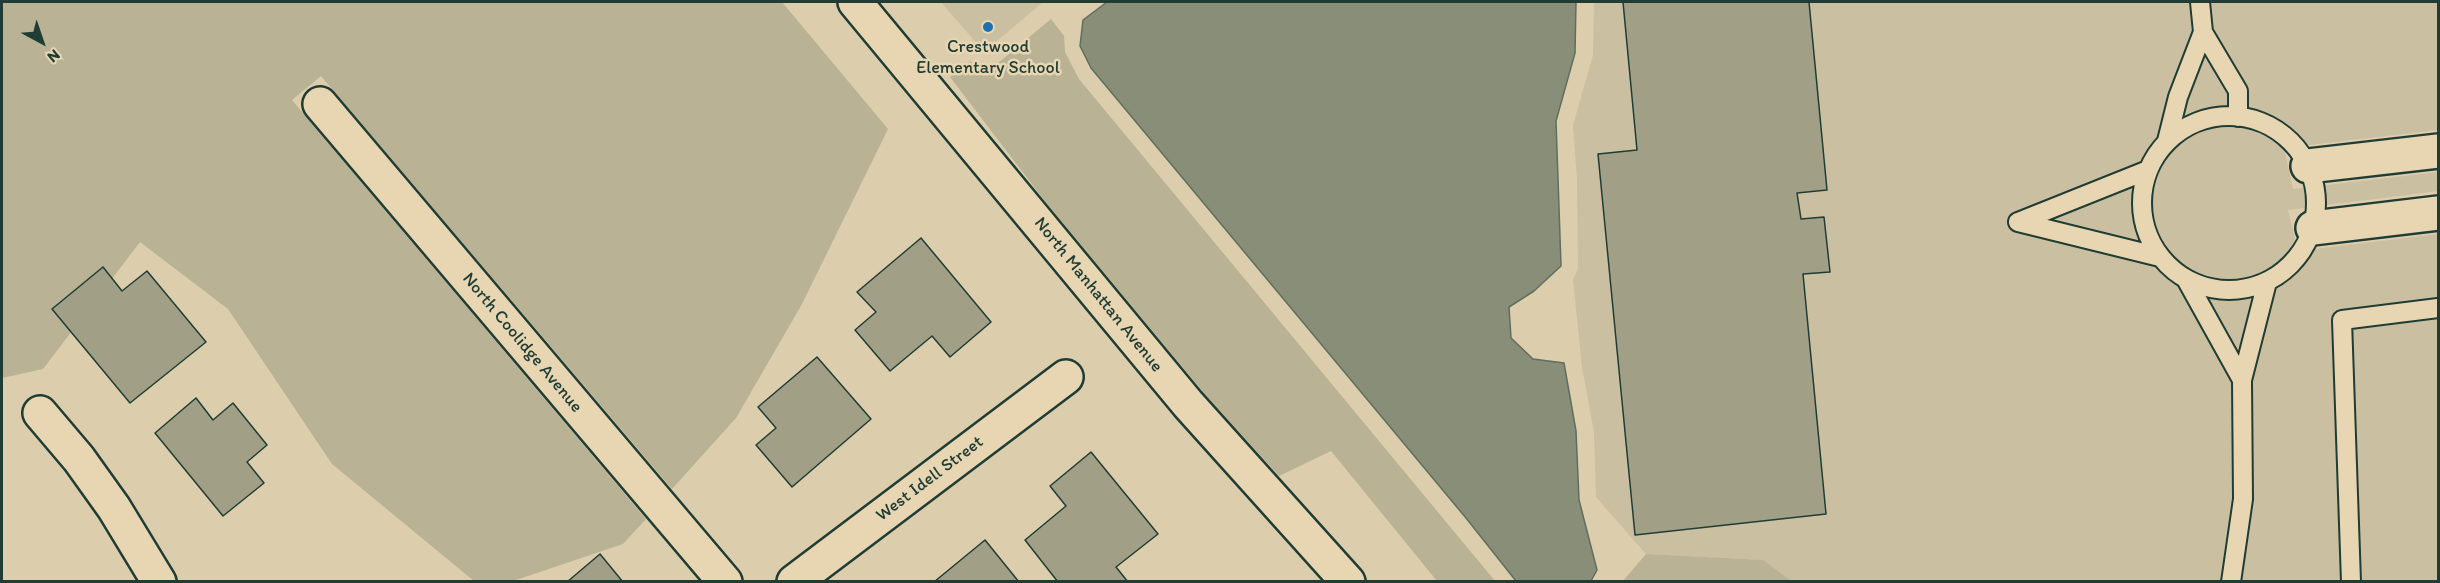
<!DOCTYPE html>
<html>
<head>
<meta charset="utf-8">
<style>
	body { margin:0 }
	#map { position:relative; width:2440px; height:583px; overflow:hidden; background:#dccdac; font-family:Itim,sans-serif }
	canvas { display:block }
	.frame { position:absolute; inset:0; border:3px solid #1f3d34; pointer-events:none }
	.north { position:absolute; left:12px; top:12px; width:60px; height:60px; -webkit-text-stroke:4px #e8d6b3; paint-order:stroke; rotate:140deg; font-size:16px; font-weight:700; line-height:24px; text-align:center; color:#1f3d34 }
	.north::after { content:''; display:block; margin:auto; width:21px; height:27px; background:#1f3d34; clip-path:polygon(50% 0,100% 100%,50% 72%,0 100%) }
</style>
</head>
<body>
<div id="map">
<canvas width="2440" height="583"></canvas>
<div class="frame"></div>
<div class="north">N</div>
</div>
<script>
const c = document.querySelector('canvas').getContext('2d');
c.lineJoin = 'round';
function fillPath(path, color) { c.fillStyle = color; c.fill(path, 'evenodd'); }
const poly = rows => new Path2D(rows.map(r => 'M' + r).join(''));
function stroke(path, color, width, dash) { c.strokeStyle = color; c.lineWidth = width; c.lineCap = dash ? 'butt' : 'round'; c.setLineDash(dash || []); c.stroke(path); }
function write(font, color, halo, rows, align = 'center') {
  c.font = font + ' Itim,sans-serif'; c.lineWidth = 5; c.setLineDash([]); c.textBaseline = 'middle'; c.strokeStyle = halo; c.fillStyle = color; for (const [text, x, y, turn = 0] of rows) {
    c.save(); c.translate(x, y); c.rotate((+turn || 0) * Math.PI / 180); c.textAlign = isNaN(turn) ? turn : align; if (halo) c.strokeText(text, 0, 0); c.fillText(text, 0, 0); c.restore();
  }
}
fillPath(poly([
	[941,2,1043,2,984,52],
	[1594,2,2438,2,2438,130,2284,148,2293,189,2438,172,2438,191,2288,210,2298,251,2438,234,2438,581,1791,582,1762,560,1646,554,1596,497,1594,432,1582,367,1573,280,1578,268,1577,179,1573,125,1593,55]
]), '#cbbfa1');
fillPath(poly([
	[2,2,782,2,888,129,802,304,736,418,672,489,321,76,292,100,646,519,623,544,513,581,474,581,332,464,228,309,140,242,43,369,2,378],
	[1051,19,1064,36,1065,52,1079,79,1495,581,1437,581,1331,451,1279,476,1203,392,1044,200,950,77,970,61,980,69,991,69],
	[1646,554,1763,560,1791,581,1623,581]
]), '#b9b295');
const water = poly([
	[1107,2,1576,2,1575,53,1556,121,1561,266,1534,291,1509,307,1511,338,1533,359,1564,363,1576,431,1579,500,1597,570,1591,581,1516,581,1466,518,1091,68,1080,46,1083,20,1107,2]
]);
fillPath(water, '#898e78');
stroke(water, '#5f6e5d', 1.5);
const building = poly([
	[1623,2,1809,2,1827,190,1797,193,1801,219,1824,217,1830,272,1803,274,1826,514,1635,535,1598,154,1637,150,1623,2],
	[921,238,991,322,950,357,932,336,890,371,855,330,876,312,857,292,921,238],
	[103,267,122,291,147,271,206,342,130,403,52,309,103,267],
	[817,357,871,419,792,487,756,445,776,428,758,407,817,357],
	[196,398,213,420,233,403,267,445,247,462,264,483,223,516,155,433,196,398],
	[1091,452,1158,534,1116,567,1128,582,1058,582,1025,540,1066,506,1050,486,1091,452],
	[985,540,1019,582,934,582,985,540],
	[600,554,623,582,567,582,600,554]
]);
fillPath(building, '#a29f87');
stroke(building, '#1f3d34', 1.5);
const lane = poly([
	[2200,2,2203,32,2238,91,2238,117],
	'2142 203a87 87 0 1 1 174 0a87 87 0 1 1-174 0Z',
	[2167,141,2178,97,2203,32],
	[2018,222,2160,257],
	[2018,222,2148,170],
	[2187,281,2242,380],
	[2231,582,2243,499,2242,380,2267,282],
	[2351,582,2342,320,2438,308]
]);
const street = poly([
	[320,104,725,582],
	[2308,166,2438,151],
	[2313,228,2438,213],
	[40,413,79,459,114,508,159,582],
	[794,582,1066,377]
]);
const secondary = poly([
	[855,2,1188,404,1348,582]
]);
stroke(lane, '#1f3d34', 22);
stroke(street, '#1f3d34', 38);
stroke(secondary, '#1f3d34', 38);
stroke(lane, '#e8d6b3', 18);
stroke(street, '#e8d6b3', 33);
stroke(secondary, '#e8d6b3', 33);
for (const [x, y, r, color] of [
	[988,27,6,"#1f6fb2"]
]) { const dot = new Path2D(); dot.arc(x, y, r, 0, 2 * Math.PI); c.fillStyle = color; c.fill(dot); stroke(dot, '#e8d6b3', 2); }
write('18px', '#1f3d34', '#e8d6b3', [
	["Crestwood",988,47],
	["Elementary School",988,68]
]);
write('18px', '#1f3d34', '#e8d6b3', [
	["North Manhattan Avenue",1098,295,51],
	["North Coolidge Avenue",522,343,50],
	["West Idell Street",930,479,-37]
]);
</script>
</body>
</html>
